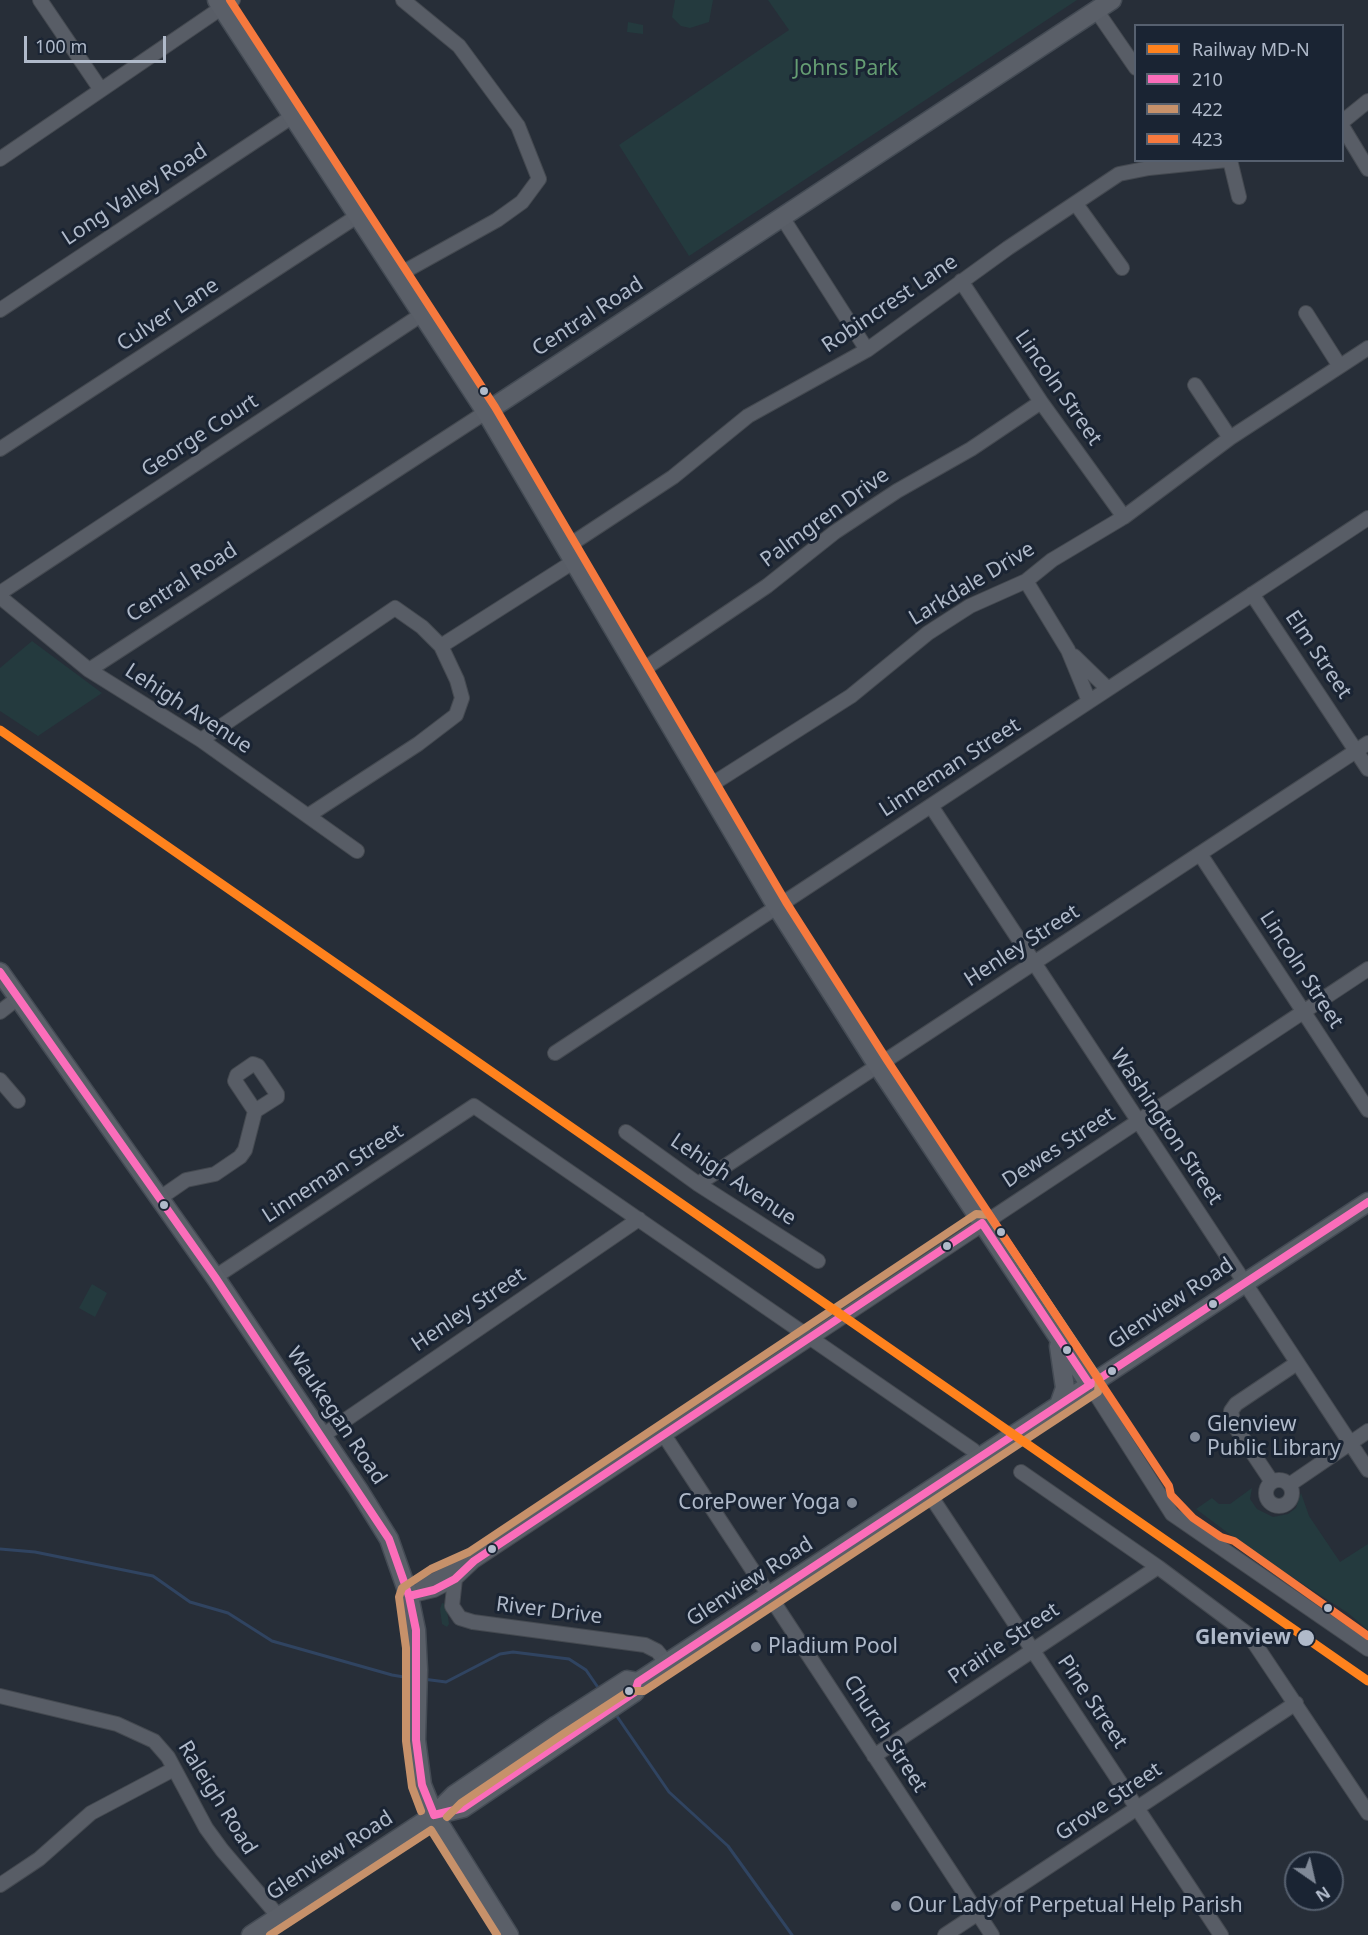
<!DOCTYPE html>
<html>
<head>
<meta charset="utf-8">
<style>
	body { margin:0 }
	#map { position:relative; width:1368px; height:1935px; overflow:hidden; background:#272e38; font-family:"Noto Sans",sans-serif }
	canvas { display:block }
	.legend { position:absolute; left:1134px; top:24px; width:210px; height:138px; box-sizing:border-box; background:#1a2433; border:2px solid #56606f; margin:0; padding:8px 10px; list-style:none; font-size:18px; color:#b0baca }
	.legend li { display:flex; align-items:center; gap:12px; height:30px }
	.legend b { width:30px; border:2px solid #56606f }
	.north { position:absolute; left:1284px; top:1851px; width:60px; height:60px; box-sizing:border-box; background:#1a2433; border:2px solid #56606f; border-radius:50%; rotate:146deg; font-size:16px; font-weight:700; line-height:24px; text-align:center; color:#b0baca }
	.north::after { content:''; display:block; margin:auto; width:21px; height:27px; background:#808997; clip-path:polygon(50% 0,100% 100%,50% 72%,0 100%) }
	.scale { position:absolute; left:24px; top:36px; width:142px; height:27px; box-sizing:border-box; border:3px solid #b0baca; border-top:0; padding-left:8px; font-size:18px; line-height:21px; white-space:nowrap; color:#b0baca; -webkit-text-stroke:4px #1a2433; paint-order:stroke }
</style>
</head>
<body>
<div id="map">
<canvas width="1368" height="1935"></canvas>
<ul class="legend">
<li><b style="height:8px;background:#ff821d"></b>Railway MD-N</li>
<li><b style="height:8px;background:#fb6dba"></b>210</li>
<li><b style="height:8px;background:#c7916a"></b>422</li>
<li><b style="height:8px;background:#f6793e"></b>423</li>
</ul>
<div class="north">N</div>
<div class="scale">100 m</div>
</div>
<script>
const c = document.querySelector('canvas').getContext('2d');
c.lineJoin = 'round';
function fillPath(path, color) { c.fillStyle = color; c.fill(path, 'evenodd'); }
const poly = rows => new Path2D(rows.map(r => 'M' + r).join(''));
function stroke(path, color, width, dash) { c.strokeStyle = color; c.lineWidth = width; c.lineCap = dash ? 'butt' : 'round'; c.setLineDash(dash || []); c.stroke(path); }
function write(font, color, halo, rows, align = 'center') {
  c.font = font + ' "Noto Sans",sans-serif'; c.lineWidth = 6; c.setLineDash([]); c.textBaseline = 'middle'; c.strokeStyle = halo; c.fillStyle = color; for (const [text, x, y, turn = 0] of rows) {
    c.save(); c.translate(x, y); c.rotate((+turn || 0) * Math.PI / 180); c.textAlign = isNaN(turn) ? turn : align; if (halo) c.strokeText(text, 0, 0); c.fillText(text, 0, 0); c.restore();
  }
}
fillPath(poly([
	[675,0,713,0,709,22,690,28,681,26,672,17],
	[768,0,1077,0,689,256,619,145,789,30],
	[628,22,643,25,643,34,627,32],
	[32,641,102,693,38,736,0,711,0,668],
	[92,1284,107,1293,95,1317,79,1308],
	[1252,1488,1250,1499,1257,1509,1273,1517,1288,1514,1296,1508,1301,1493,1309,1516,1340,1562,1368,1544,1368,1630,1348,1613,1256,1554,1196,1509,1212,1498,1219,1504,1230,1504],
	[442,1603,446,1604,449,1624,447,1627,442,1624,440,1609]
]), '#243a3e');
stroke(poly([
	[0,1549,35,1552,153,1576,190,1602,228,1613,272,1641,392,1675,410,1678],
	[423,1679,446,1682,500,1654,513,1652,569,1659,586,1670,599,1689],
	[614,1712,669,1792,728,1846,792,1935]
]), '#304461', 3);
const minor = poly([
	[40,0,101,90],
	[1096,10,1136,68],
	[1342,122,1368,101],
	[1342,126,1368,169],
	[0,159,233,0],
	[1230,160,1239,197],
	[1076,204,1122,268],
	[782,217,867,350],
	[398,275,497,220,522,202,539,179,518,126,459,46,403,0],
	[961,281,1041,402,1124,517],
	[0,310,293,116],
	[1306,313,1339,365],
	[1195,385,1230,438],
	[0,449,359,215],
	[565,548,673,477,748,416,867,350,1008,248,1119,174,1149,168,1227,160],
	[1026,581,1068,650,1089,701],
	[0,593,424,313],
	[1252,594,1368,769],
	[0,597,89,670,201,740,357,851],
	[441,646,573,562],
	[1074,656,1108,689],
	[89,670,486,412],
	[638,673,767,586,835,532,897,491,971,449,1041,402],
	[201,740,395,608,422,627,441,646,457,680,462,698,456,715,418,744,309,815],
	[706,788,851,696,928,633,970,606,1026,581,1052,560,1124,517,1230,438,1368,348],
	[931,806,1368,1470],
	[1200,854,1368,1110],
	[0,1012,18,998],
	[555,1053,1368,518],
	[0,1080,18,1101],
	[626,1132,698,1184,818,1261],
	[698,1184,1368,743],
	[160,1198,186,1180,215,1174,240,1157,245,1150,255,1111,277,1097,277,1094,258,1066,253,1064,237,1075,235,1081,255,1111],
	[215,1277,474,1106,973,1450,979,1458],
	[1090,1385,1172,1514,1368,1649],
	[664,1435,992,1935],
	[322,1436,639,1219],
	[1021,1472,1158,1567,1249,1635,1368,1813],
	'1266 1493a13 13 0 1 1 26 0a13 13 0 1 1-26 0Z',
	[1272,1482,1234,1425,1231,1411,1236,1404,1297,1363],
	[1289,1485,1368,1431],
	[928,1492,1221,1935],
	[455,1579,452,1606,460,1618,473,1622,645,1645,657,1651,667,1663],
	[422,1586,467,1564],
	[409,1596,434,1590,455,1579,474,1561,1368,969],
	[0,1696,117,1724,154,1741,168,1757,206,1828,222,1850,279,1917],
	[874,1756,1158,1567],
	[0,1885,39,1859,91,1813,174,1769],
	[945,1935,1296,1703]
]);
const major = poly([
	[217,0,486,412,777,907,878,1066,1090,1385],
	[486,412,1112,0],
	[0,972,215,1277,358,1489,389,1539,409,1596,416,1630,418,1670,416,1740,422,1785,434,1815,509,1935],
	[1059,1405,1065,1388,1059,1346],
	[434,1815,463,1808,635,1692,638,1682,1368,1202],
	[251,1935,434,1815,454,1795,557,1725,627,1680,638,1682]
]);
stroke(minor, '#444950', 16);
stroke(major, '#444b54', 21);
stroke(minor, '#585d66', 14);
stroke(major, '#5a5f68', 18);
stroke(poly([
	[0,972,215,1277,389,1539,409,1596,416,1630,416,1740,422,1785,434,1815],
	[409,1596,434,1590,455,1579,474,1561,982,1223,1090,1385],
	[434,1815,463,1808,635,1692,638,1682,1368,1202]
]), '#fb6dba', 8);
stroke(poly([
	[421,1811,412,1787,406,1741,406,1648,399,1597,402,1588,431,1569,469,1552,976,1214,989,1215,1099,1379,1098,1392,644,1691,629,1691,563,1734,461,1803,447,1817],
	[270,1935,431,1830,497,1935]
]), '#c7916a', 8);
stroke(poly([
	[230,0,495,407,786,902,887,1060,1169,1486,1171,1495,1193,1518,1221,1537,1234,1541,1368,1636]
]), '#f6793e', 8);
stroke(poly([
	[0,730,1368,1681]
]), '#ff821d', 9);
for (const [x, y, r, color] of [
	[484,391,5,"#b0baca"],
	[164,1205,5,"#b0baca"],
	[1001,1232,5,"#b0baca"],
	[947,1246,5,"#b0baca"],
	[1213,1304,5,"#b0baca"],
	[1067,1350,5,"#b0baca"],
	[1112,1371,5,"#b0baca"],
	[1195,1437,6,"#808997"],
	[852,1503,6,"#808997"],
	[492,1549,5,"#b0baca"],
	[1328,1608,5,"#b0baca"],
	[1306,1638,9,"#b0baca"],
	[756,1647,6,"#808997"],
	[629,1691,5,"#b0baca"],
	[896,1906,6,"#808997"]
]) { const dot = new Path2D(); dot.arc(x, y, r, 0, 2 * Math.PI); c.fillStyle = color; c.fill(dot); stroke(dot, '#1a2433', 2); }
write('21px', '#659d73', '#1a2433', [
	["Johns Park",846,69]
]);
write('21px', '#b0baca', '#1a2433', [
	["Long Valley Road",135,195,-33],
	["Robincrest Lane",890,304,-34],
	["Culver Lane",168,315,-33],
	["Central Road",588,317,-33],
	["Lincoln Street",1058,388,55],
	["George Court",200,436,-33],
	["Palmgren Drive",825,518,-36],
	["Central Road",182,583,-33],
	["Larkdale Drive",972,584,-31],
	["Elm Street",1318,655,56],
	["Lehigh Avenue",188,709,33],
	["Linneman Street",950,768,-33],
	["Henley Street",1022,946,-33],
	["Lincoln Street",1301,970,57],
	["Washington Street",1166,1127,56],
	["Dewes Street",1059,1148,-33],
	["Linneman Street",333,1174,-33],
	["Lehigh Avenue",733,1180,34],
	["Glenview Road",1171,1304,-34],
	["Henley Street",469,1310,-34],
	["Waukegan Road",336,1416,56],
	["Glenview Road",750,1582,-33],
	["River Drive",549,1611,7],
	["Prairie Street",1004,1644,-34],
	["Pine Street",1092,1702,56],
	["Church Street",885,1734,57],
	["Raleigh Road",217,1798,58],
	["Grove Street",1109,1802,-34],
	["Glenview Road",330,1856,-33]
]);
write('21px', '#b0baca', '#1a2433', [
	["Glenview",1207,1425],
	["Public Library",1207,1449],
	["CorePower Yoga",840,1503,"right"],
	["Pladium Pool",768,1647],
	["Our Lady of Perpetual Help Parish",908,1906]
], 'left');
write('bold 21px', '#b0baca', '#1a2433', [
	["Glenview",1291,1638]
], 'right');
</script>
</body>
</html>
